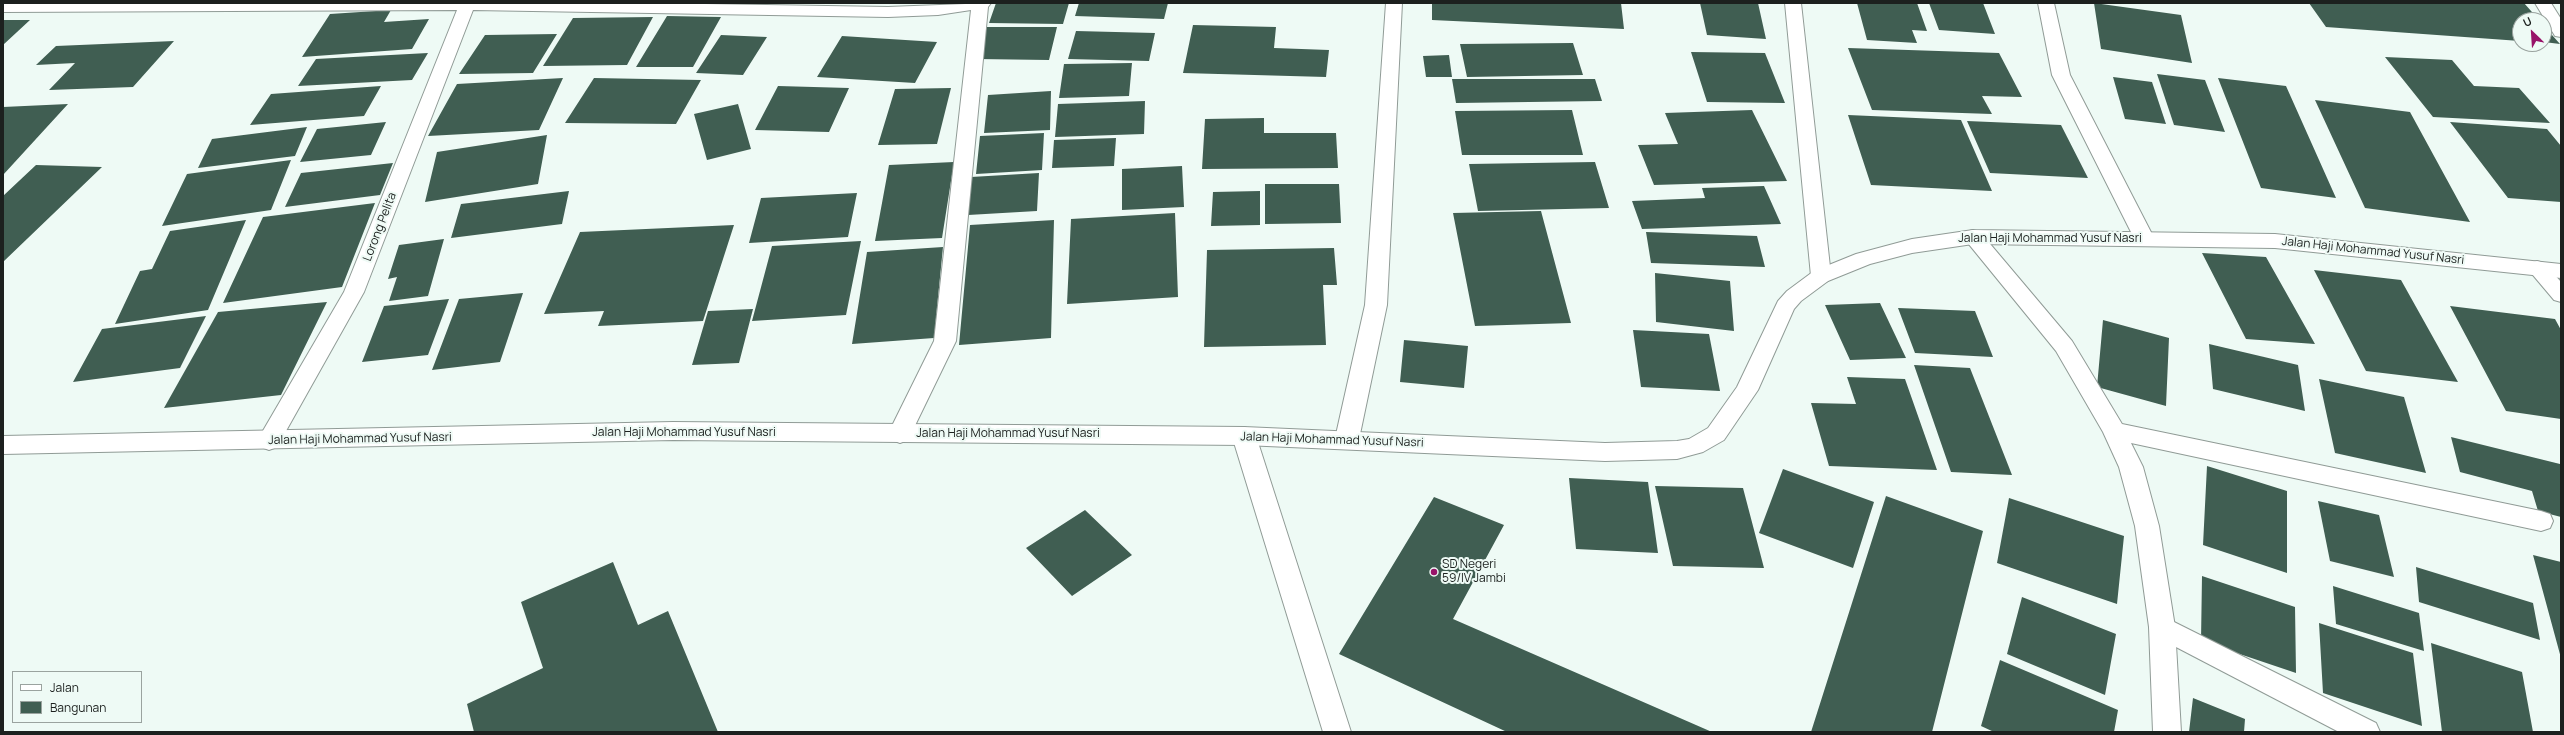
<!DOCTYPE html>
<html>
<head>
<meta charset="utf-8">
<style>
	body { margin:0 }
	#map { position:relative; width:2564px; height:735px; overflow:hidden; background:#eefaf5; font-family:Manrope,sans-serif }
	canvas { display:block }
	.frame { position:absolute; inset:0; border:4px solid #1c201e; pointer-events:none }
	.legend { position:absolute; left:12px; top:671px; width:130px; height:52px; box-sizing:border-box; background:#eefaf5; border:1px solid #9aa39f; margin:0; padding:5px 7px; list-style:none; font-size:12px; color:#1c201e }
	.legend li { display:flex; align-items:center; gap:8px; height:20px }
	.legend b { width:20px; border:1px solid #9aa39f }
	.north { position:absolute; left:2512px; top:12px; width:40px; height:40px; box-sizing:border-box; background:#eefaf5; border:1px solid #9aa39f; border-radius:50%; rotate:335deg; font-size:11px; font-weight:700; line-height:16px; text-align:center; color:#1c201e }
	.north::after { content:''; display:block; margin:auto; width:14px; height:18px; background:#981369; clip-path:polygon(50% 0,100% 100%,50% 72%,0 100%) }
</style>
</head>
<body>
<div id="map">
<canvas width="2564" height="735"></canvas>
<div class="frame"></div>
<ul class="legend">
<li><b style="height:5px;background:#fff"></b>Jalan</li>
<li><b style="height:11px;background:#405e52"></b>Bangunan</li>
</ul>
<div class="north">U</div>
</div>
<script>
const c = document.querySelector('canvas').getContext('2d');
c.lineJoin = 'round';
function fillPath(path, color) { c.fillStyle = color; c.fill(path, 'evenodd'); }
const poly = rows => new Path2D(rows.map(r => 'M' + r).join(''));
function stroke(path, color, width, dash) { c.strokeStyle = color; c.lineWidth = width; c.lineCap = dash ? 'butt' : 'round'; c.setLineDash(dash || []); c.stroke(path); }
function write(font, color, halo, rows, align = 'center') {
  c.font = font + ' Manrope,sans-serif'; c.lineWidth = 4; c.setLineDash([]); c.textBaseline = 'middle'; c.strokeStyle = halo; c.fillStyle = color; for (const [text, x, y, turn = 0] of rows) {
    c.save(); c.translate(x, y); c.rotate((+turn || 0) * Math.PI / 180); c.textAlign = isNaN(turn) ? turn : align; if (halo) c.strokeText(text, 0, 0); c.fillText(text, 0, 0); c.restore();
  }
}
fillPath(poly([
	[996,3,1069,3,1063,24,989,23],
	[1079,3,1168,3,1164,19,1075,16],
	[1432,3,1621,3,1624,29,1432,20],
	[1700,3,1758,3,1766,39,1707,35],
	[1857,3,1917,3,1927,31,1912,30,1917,43,1867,40],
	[1929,3,1983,3,1995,34,1939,30],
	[2094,3,2181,15,2192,63,2101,49],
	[2309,3,2524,3,2539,20,2520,20,2520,41,2326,27],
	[391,10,384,22,429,19,412,49,302,57,330,14],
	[667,16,721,17,693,67,636,67],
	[653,17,627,65,543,66,573,18],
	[3,20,30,20,3,45],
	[1193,25,1276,27,1274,48,1329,50,1326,77,1183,73],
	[2544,26,2560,44,2544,42],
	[987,27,1057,27,1049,60,977,59],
	[1076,31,1155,33,1149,61,1068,59],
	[557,34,533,73,459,74,485,35],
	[721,35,767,37,743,75,696,73],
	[842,36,937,42,915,83,817,77],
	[174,41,133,87,49,90,75,63,36,65,56,46],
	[1573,43,1583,75,1467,77,1460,44],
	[1848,48,1999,53,2022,97,1982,96,1992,114,1872,110],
	[1691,52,1765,53,1785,103,1707,102],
	[428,53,412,80,298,86,316,59],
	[1449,55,1452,77,1426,77,1423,56],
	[2385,57,2452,60,2474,86,2519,88,2550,123,2433,117],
	[1132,63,1129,96,1059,98,1064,64],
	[2157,74,2205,80,2225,132,2174,125],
	[2113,77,2152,82,2166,124,2125,119],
	[563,78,539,130,428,136,457,84],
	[594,78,701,80,676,124,565,123],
	[2218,78,2286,86,2336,198,2261,188],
	[1452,79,1595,79,1602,101,1456,103],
	[381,86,364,116,250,125,271,94],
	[778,86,849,88,829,132,755,130],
	[951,88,937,144,878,145,895,89],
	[1051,91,1050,130,984,133,988,95],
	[2315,100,2410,112,2470,222,2365,208],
	[1145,101,1144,134,1055,137,1058,104],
	[68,104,3,175,3,107],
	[738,104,751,149,707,160,694,114],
	[1572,110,1583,155,1462,155,1455,111],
	[1752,110,1787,181,1654,185,1638,145,1678,144,1665,113],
	[1848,115,1961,120,1992,191,1871,185],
	[1264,118,1264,133,1336,133,1338,168,1202,169,1205,119],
	[1967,121,2061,125,2088,178,1990,173],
	[386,122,371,155,300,162,317,129],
	[2450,122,2547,129,2561,146,2561,202,2508,198],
	[307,127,295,156,198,168,212,139],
	[1044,133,1042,170,976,174,980,136],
	[547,135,538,184,425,202,437,152],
	[1116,138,1114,166,1052,168,1054,140],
	[291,160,271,210,162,226,187,174],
	[954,162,942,238,875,241,889,165],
	[1595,162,1609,208,1478,211,1469,164],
	[393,163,380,195,285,207,301,173],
	[36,165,102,167,3,262,3,196],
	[1182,166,1184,207,1122,210,1122,169],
	[1039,173,1037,211,968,215,971,177],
	[1265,184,1339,184,1341,223,1265,224],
	[1764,186,1781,224,1642,229,1632,201,1705,198,1702,188],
	[569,191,562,224,451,238,461,204],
	[1260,191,1260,225,1211,226,1213,192],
	[857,193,848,237,749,243,761,198],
	[375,203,342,287,223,303,263,217],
	[1541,211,1571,323,1475,326,1453,213],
	[1175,213,1178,297,1067,304,1071,219],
	[246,220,208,310,115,324,140,271,152,269,170,231],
	[1054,220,1051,338,959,345,970,225],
	[734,225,703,321,598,326,604,311,544,314,580,232],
	[1646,232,1757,236,1765,267,1651,263],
	[444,239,428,296,389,301,397,277,388,279,399,245],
	[861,241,846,315,752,321,772,246],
	[943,247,934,338,852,344,867,252],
	[1334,248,1337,285,1323,285,1326,345,1204,347,1207,250],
	[2202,253,2266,257,2315,344,2246,339],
	[2314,270,2401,280,2458,382,2366,371],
	[1655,273,1730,281,1734,331,1656,322],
	[523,293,500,362,432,370,459,299],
	[449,299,428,355,362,362,384,306],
	[327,302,281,395,164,408,218,312],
	[1880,303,1906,358,1850,360,1825,305],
	[2450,306,2555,319,2561,330,2561,419,2506,411],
	[1898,308,1975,311,1993,357,1915,353],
	[753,309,739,363,692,365,708,311],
	[206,316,180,368,73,382,102,329],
	[2103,320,2169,338,2166,406,2097,387],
	[1633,330,1709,334,1720,391,1641,387],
	[1404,340,1468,346,1464,388,1400,382],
	[2209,344,2298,365,2305,411,2213,389],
	[1914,365,1970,368,2012,475,1951,472],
	[1847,377,1905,379,1937,470,1829,466,1811,403,1856,404],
	[2319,379,2404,397,2426,473,2335,453],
	[2451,437,2560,464,2561,517,2538,511,2532,491,2460,472],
	[2207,466,2287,491,2287,573,2203,545],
	[1783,469,1874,502,1853,568,1759,533],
	[1569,478,1648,482,1658,553,1576,549],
	[1655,486,1743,488,1764,568,1673,566],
	[1886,496,1983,531,1932,732,1811,732],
	[1434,497,1504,525,1453,619,1712,732,1507,732,1339,654],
	[2009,498,2124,536,2117,604,1997,563],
	[2318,501,2379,515,2394,577,2330,561],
	[1085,510,1132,555,1072,596,1026,548],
	[2533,555,2561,562,2561,658],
	[613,562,638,625,668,611,718,732,474,732,467,704,543,668,521,602],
	[2416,567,2533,603,2540,640,2419,602],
	[2202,576,2295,607,2296,673,2201,641],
	[2333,586,2419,613,2424,651,2336,624],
	[2022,597,2116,634,2105,695,2007,654],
	[2319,623,2413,653,2422,726,2323,693],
	[2431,643,2522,672,2533,732,2442,732],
	[2000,660,2118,710,2114,732,1994,732,1981,726],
	[2193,698,2245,719,2244,732,2189,732]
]), '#405e52');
const service = poly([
	[2162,616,2376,723,2380,732,2339,732,2153,635,2149,627,2153,619,2162,616]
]);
const minor = poly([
	[3,3,644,3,888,7,991,3,988,7,956,341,908,440,900,443,892,440,888,434,934,341,971,10,938,15,888,17,473,10,364,292,277,447,269,450,261,447,257,441,344,292,457,10,3,12,3,3],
	[1386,3,1402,3,1387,305,1359,439,1355,445,1347,448,1339,445,1335,439,1365,305,1386,3],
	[1785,3,1801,3,1831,276,1828,281,1821,283,1814,281,1811,276,1785,3],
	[2038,3,2054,3,2070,75,2154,238,2151,243,2144,245,2137,243,2134,238,2052,75,2038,3],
	[2535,3,2551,3,2561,19,2561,37,2555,36,2535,3],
	[1973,230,1980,232,2072,341,2122,424,2541,511,2550,514,2553,521,2550,528,2541,531,2131,443,2143,467,2159,526,2175,627,2181,732,2153,732,2149,627,2135,526,2119,467,2103,432,2056,351,1963,237,1966,232,1973,230],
	[2537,261,2544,263,2561,282,2561,302,2554,300,2527,268,2530,263,2537,261],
	[1244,427,1252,430,1256,436,1351,732,1323,732,1232,436,1236,430,1244,427]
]);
const tertiary = poly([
	[1973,230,2275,234,2561,264,2561,278,2275,248,1973,244,1912,253,1870,264,1828,281,1801,301,1794,309,1758,390,1724,440,1703,452,1677,459,1605,461,1244,445,673,440,3,454,3,436,673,422,1244,427,1605,443,1677,441,1689,439,1708,428,1737,387,1778,301,1787,291,1814,271,1856,254,1912,239,1973,230]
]);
stroke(service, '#909b96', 2);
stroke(minor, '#909b96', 2);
stroke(tertiary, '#909b96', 2);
fillPath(service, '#fff');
fillPath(minor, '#fff');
fillPath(tertiary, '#fff');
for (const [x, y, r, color] of [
	[1434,572,4,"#981369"]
]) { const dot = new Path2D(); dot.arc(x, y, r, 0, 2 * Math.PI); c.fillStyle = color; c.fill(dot); stroke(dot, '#eefaf5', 1.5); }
write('12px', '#1c201e', '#eefaf5', [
	["Lorong Pelita",380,227,-69],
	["Jalan Haji Mohammad Yusuf Nasri",2050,239],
	["Jalan Haji Mohammad Yusuf Nasri",2373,251,6],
	["Jalan Haji Mohammad Yusuf Nasri",684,433],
	["Jalan Haji Mohammad Yusuf Nasri",1008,434],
	["Jalan Haji Mohammad Yusuf Nasri",360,439,-1],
	["Jalan Haji Mohammad Yusuf Nasri",1332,440,2]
]);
write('12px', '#1c201e', '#eefaf5', [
	["SD Negeri",1442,565],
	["59/IV Jambi",1442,579]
], 'left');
</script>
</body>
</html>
